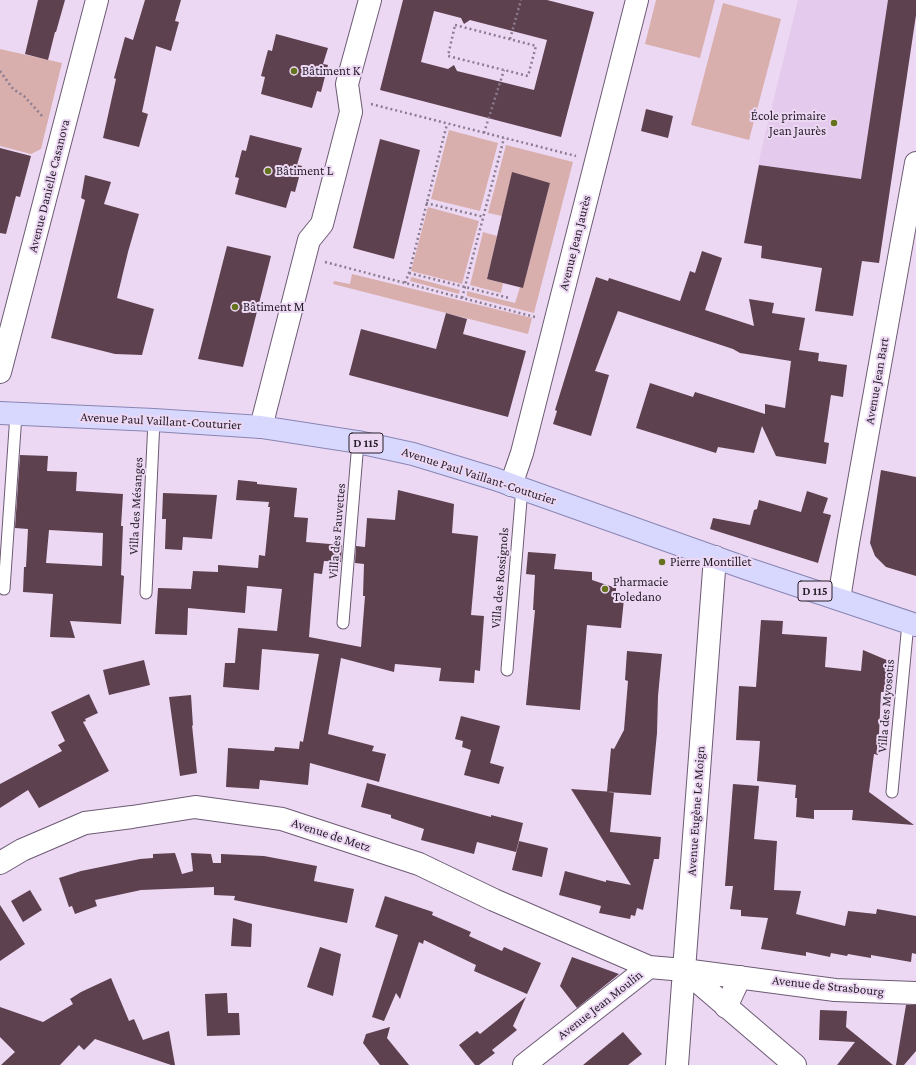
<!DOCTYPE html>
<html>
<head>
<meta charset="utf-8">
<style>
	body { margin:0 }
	canvas { display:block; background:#edd8f4 }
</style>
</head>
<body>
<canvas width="916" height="1065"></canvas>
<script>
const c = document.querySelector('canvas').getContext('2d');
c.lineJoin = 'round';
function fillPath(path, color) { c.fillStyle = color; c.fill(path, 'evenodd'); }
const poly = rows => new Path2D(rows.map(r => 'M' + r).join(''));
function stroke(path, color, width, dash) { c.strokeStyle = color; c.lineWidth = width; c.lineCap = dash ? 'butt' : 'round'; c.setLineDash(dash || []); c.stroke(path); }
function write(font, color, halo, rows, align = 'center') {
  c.font = font + ' "Crimson Pro",serif'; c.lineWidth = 4; c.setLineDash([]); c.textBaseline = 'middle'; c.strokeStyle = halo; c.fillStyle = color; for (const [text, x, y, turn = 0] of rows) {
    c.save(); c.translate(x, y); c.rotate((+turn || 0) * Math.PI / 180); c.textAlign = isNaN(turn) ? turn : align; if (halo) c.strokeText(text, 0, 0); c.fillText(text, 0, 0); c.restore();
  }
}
fillPath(poly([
	[798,0,916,0,916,15,879,263,744,243,761,151]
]), '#e4caed');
fillPath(poly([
	[656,0,715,0,700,58,645,44],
	[723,3,781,19,749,140,691,125],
	[0,49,62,63,41,149,31,154,0,146],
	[449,130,498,143,480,211,431,199],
	[506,145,573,162,534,313,467,296,467,291,515,303,520,287,523,288,550,183,512,173,502,216,488,213],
	[428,207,479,221,462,284,411,271],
	[483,232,497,236,487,279,503,283,501,293,470,285],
	[352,274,532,318,528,334,333,284,334,281,350,284],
	[411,277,460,290,459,294,410,281]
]), '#d9afad');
fillPath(poly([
	[38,0,65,0,56,32,55,32,48,60,25,54],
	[145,0,181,0,175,21,179,22,171,51,156,46,142,112,148,114,139,147,103,138,116,79,114,78,125,37,133,40],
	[403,0,547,0,594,12,561,137,380,90],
	[434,11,461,18,464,24,470,20,547,40,534,90,457,71,454,65,448,69,421,62],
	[888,0,916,0,916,15,879,263,862,261,853,316,815,311,822,268,761,258,762,246,744,243,759,165,861,179],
	[276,34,328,48,323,64,328,65,321,92,317,91,312,108,261,94,265,77,261,76,268,50,272,51],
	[646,109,673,116,668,138,641,131],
	[250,135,302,148,297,165,302,166,295,192,291,191,286,208,235,194,239,178,235,177,242,150,246,151],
	[380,139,420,150,394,259,353,248],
	[0,148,31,156,20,197,16,196,6,234,0,233],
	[512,172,550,183,523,288,487,279],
	[85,175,111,182,104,204,139,214,128,252,117,298,154,309,142,355,115,354,51,338,85,200,81,198],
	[227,246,271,256,243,367,198,359],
	[702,251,722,258,705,310,754,326,749,299,774,303,772,313,805,318,799,350,819,353,818,361,847,365,843,397,831,395,824,442,829,443,826,464,776,456,762,426,754,453,718,447,716,453,636,428,650,383,693,397,695,392,765,414,765,404,785,408,791,361,740,353,733,349,618,311,595,371,609,375,591,436,553,424,557,411,555,410,596,277,608,281,609,278,680,301,690,271,695,273],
	[446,313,467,319,463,334,526,351,508,417,349,375,361,329,436,349],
	[20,455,48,456,47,471,77,472,76,491,123,494,121,526,123,526,121,575,124,576,121,624,70,621,75,638,50,637,53,594,23,592,24,567,26,567,28,529,15,528],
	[49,530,103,533,102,566,46,563],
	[881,470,916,477,916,576,886,567,875,556,870,543],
	[238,480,257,482,257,484,297,488,294,517,308,518,306,542,342,545,341,562,324,561,322,574,314,573,309,637,361,647,365,596,363,596,364,564,355,563,356,546,365,547,367,518,395,520,398,490,454,504,452,533,478,536,471,615,484,616,480,671,475,670,474,683,439,681,441,668,395,664,394,672,341,658,328,734,374,746,372,751,386,754,379,782,310,763,308,785,260,780,259,789,226,787,228,748,274,751,275,747,299,749,300,741,303,742,319,654,262,649,259,690,223,687,225,663,235,663,238,628,277,631,282,589,247,586,245,613,188,608,187,635,155,634,158,588,191,589,193,571,218,572,218,565,258,568,259,555,265,556,270,507,268,507,269,502,236,500],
	[807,491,828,498,823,513,831,515,818,563,710,529,713,518,750,525,754,510,757,509,759,500,801,512],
	[163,493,217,495,212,539,183,537,182,550,165,549,166,519,162,519],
	[528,552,556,554,554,569,592,572,592,580,616,588,616,598,624,599,621,628,587,625,580,710,526,705,535,610,533,610,535,575,526,574],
	[761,620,783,621,782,634,827,637,825,667,861,671,863,650,889,661,887,692,881,692,878,755,874,754,869,792,914,825,852,820,853,810,814,810,814,819,796,817,797,798,795,798,796,785,757,781,760,741,736,740,739,686,756,687],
	[627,651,662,654,658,696,657,733,651,795,607,792,611,748,614,749,624,730,628,681,625,680],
	[144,660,150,685,109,695,103,670],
	[89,694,98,713,85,719,86,721,83,722,109,771,39,808,28,790,0,808,0,784,62,751,58,745,65,741,51,712],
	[191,695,193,726,192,725,197,773,180,776,169,697],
	[461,716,500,726,490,763,504,767,499,784,464,775,471,750,462,747,463,741,455,739],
	[367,783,491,817,491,815,523,823,516,852,477,842,474,854,421,840,424,829,391,818,391,815,361,807],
	[733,784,759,786,754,839,777,841,774,890,801,891,796,914,845,926,848,911,876,914,877,909,916,916,916,954,912,953,911,962,871,955,871,958,848,954,847,956,831,953,830,957,806,952,806,956,761,949,768,918,741,916,741,910,730,909,733,886,725,886],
	[571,789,614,792,610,832,661,837,659,859,654,859,643,910,637,908,635,916,631,915,630,919,599,913,601,906,559,895,565,871,606,882,606,880,631,885],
	[519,841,548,848,542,877,512,870],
	[175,853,182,874,193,871,191,853,211,854,213,863,221,863,221,854,264,856,317,866,314,881,354,889,347,923,234,900,235,896,214,895,214,887,141,890,95,900,97,906,75,914,72,906,69,907,59,878,81,871,140,859,153,858,153,854],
	[30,890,42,910,23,922,11,901],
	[385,896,433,912,432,915,471,932,469,936,502,951,504,947,541,963,527,994,474,971,476,965,424,940,423,944,419,942,400,999,396,993,384,1021,372,1017,398,935,375,927],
	[0,905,25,944,0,961],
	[233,918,252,924,251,947,231,946],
	[320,947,341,954,333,996,307,987],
	[572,957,619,974,577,1008,560,986],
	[111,978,129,1021,134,1019,143,1040,169,1031,175,1065,171,1065,95,1039,84,1050,79,1045,60,1065,1,1065,15,1052,0,1037,0,1007,43,1022,73,1004,70,999,81,992],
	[227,993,228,1013,239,1013,240,1035,207,1036,205,994],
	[526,997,513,1026,517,1030,492,1050,495,1053,479,1065,475,1065,459,1045,477,1031,480,1034],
	[906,1005,916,1005,916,1051,904,1065,896,1065],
	[820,1010,847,1011,846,1027,893,1065,837,1065,855,1042,819,1040],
	[390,1027,387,1038,409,1065,380,1065,363,1043,366,1034],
	[623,1032,642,1054,628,1065,583,1065]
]), '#5e414f');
const lane = poly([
	[4,589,16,414],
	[146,593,154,420],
	[343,623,358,442],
	[507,670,522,488],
	[892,792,908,623]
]);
const street = poly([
	[0,372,97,0],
	[261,427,309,240,322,224,351,112,347,84,370,0],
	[511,485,522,453,637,0],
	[839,599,848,543,916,163],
	[0,863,22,850,85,823,132,817,195,807,282,819,419,864,494,900,649,967,684,970,677,1065],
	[726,1007,740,977],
	[524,1065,649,967]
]);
const secondary = poly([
	[684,970,715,557],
	[684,970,835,990,916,993],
	[684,970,795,1065]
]);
const primary = poly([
	[0,413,154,420,261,427,358,442,413,454,495,479,745,568,916,625]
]);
stroke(lane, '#6d5b74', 13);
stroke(street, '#6d5b74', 24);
stroke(secondary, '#6d5b74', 24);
stroke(primary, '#8985b2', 24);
stroke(poly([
	[455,25,536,46,528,76,448,56,455,25],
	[510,39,521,0],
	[0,71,13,89,24,96,44,118],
	[371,104,576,156],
	[484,133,504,70],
	[426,203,484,217],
	[325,262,535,317],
	[409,273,509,298],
	[405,283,409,273,447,124],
	[462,298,504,138]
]), '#8b7c90', 2.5, [2, 3]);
stroke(lane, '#fff', 11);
stroke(street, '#fff', 22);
stroke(secondary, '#fff', 22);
stroke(primary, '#d8d7fd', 22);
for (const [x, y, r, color] of [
	[294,71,4,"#66731e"],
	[834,123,4,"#66731e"],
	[268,171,4,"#66731e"],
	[235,307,4,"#66731e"],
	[662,562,4,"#66731e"],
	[605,589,4,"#66731e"]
]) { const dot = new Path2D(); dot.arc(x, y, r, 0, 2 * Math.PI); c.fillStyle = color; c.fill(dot); stroke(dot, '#edd8f4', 1.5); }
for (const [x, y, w] of [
	[366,443,34],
	[815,591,34]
]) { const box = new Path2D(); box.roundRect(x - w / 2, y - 10, w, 20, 3); c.fillStyle = '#edd8f4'; c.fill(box); stroke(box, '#261e29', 1); }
write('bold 12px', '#261e29', null, [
	["D 115",366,443],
	["D 115",815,591]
]);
write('13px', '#261e29', '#edd8f4', [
	["Bâtiment K",302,71],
	["École primaire",826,116,"right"],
	["Jean Jaurès",826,131,"right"],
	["Bâtiment L",276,171],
	["Bâtiment M",243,307],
	["Pierre Montillet",670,562],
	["Pharmacie",613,582],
	["Toledano",613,597]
], 'left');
write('13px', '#261e29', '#edd8f4', [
	["Avenue Danielle Casanova",49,186,-76],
	["Avenue Jean Jaurès",575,243,-76],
	["Avenue Jean Bart",877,381,-80],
	["Avenue Paul Vaillant-Couturier",161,421,3],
	["Avenue Paul Vaillant-Couturier",479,476,18],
	["Villa des Mésanges",136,506,-87],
	["Villa des Fauvettes",337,531,-85],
	["Villa des Rossignols",500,578,-85],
	["Villa des Myosotis",886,706,-85],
	["Avenue Eugène Le Moign",696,811,-86],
	["Avenue de Metz",331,835,18],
	["Avenue de Strasbourg",828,986,6],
	["Avenue Jean Moulin",600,1005,-38]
]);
</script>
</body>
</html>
